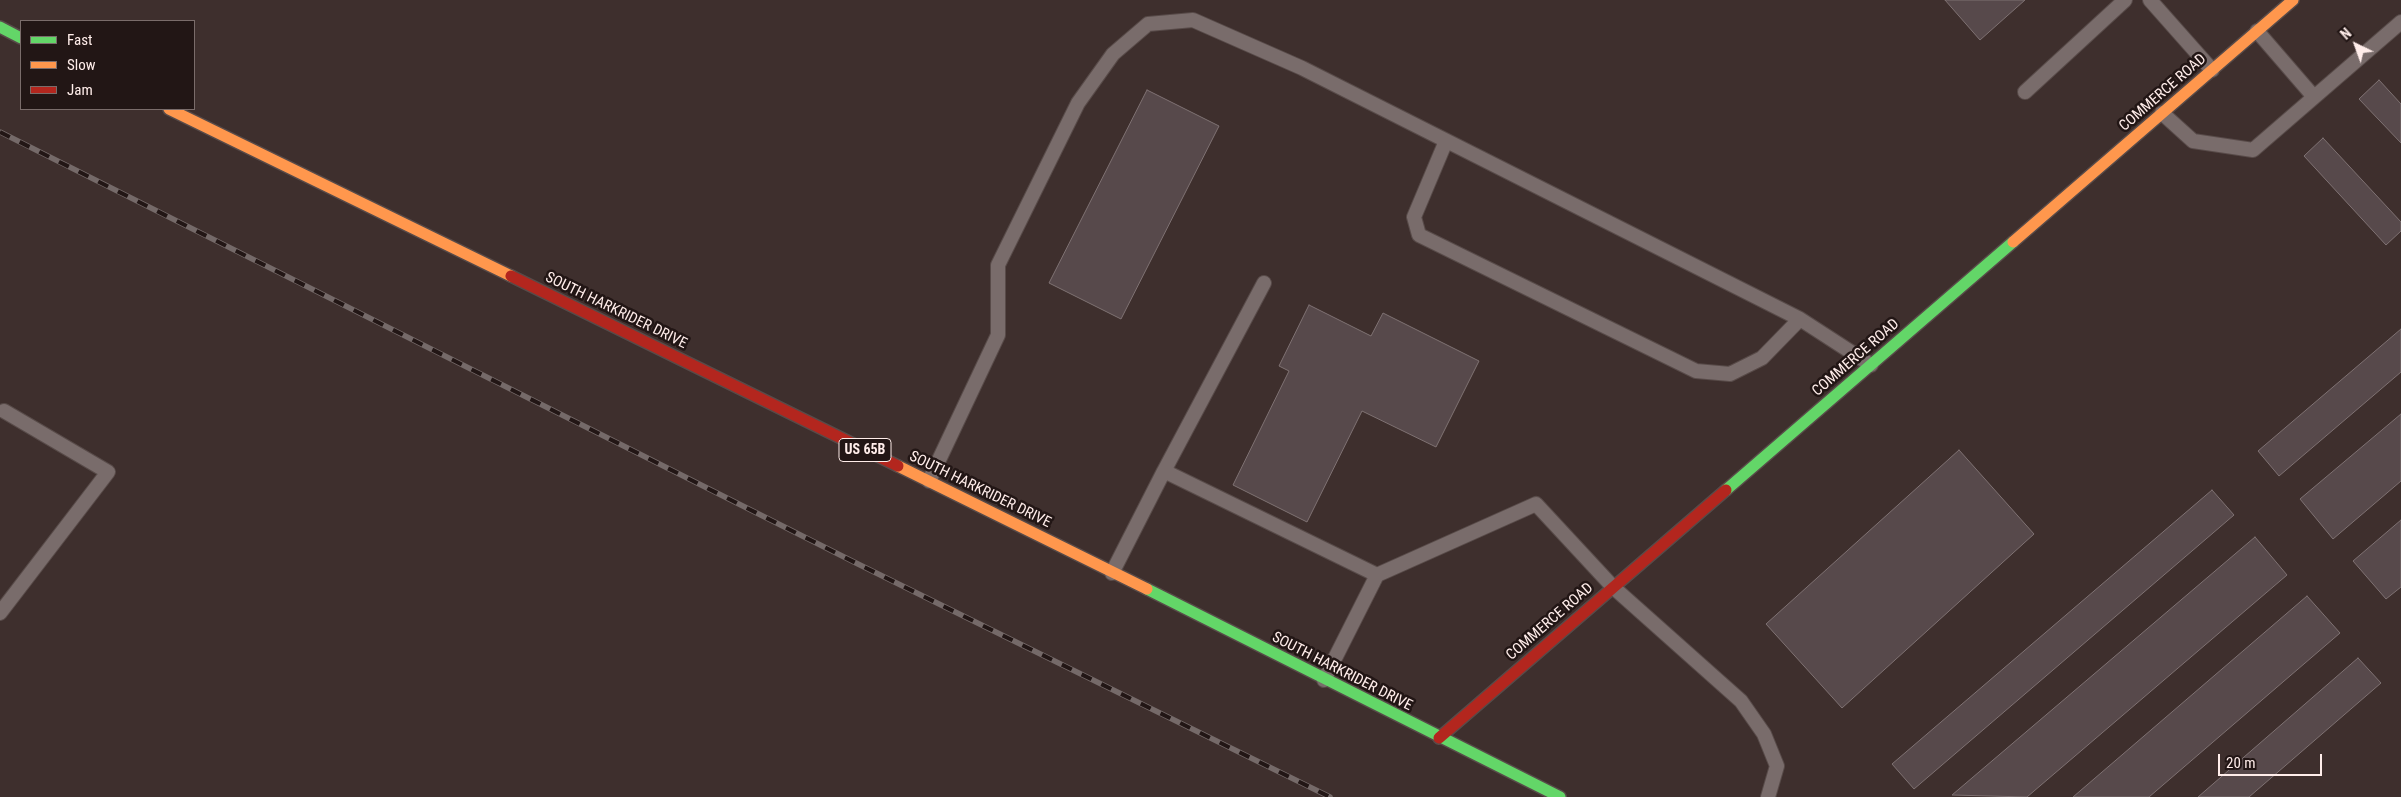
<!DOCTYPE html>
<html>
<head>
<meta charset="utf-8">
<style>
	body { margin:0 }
	#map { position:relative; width:2401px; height:797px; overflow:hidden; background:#3e2f2d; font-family:"Roboto Condensed",sans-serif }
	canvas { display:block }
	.legend { position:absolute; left:20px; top:20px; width:175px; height:90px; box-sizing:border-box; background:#221615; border:1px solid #7a6c6a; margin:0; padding:6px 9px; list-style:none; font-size:15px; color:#ffedea }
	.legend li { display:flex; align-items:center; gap:10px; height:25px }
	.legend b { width:25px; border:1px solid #7a6c6a }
	.north { position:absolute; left:2331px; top:20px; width:50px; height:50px; -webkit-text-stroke:4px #221615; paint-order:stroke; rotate:318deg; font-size:14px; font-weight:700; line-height:20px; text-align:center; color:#ffedea }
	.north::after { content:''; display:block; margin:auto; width:18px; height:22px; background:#ffedea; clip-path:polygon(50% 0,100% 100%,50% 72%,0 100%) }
	.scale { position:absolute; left:2218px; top:754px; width:104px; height:22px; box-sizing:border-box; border:2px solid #ffedea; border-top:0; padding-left:6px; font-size:15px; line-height:18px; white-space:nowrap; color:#ffedea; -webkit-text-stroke:4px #221615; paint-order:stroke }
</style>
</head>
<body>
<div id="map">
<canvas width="2401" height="797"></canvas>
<ul class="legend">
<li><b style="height:6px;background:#63d668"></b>Fast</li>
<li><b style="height:6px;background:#ff974d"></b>Slow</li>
<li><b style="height:6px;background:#b3261e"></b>Jam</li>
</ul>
<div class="north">N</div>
<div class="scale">20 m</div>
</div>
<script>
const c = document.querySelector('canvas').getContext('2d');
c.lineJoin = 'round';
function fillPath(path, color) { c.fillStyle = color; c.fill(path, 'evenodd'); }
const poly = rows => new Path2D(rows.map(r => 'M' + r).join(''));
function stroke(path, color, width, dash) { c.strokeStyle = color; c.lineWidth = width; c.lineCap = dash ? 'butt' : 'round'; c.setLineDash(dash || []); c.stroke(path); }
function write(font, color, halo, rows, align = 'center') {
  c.font = font + ' "Roboto Condensed",sans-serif'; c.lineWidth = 5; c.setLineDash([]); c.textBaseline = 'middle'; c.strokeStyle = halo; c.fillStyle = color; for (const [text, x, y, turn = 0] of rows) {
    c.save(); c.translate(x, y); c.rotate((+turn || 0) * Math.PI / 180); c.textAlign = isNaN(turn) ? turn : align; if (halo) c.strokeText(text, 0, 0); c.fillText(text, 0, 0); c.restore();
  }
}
const building = poly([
	[1945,0,2025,0,1980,40,1945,0],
	[2379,80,2401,104,2401,143,2359,99,2379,80],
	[1147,90,1219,126,1121,319,1049,283,1147,90],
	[2323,138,2401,222,2401,231,2386,245,2304,156,2323,138],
	[1309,305,1371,336,1383,313,1479,361,1436,447,1362,411,1307,522,1233,485,1289,371,1279,366,1309,305],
	[2401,329,2401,372,2279,476,2258,451,2401,329],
	[2401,414,2401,481,2333,539,2300,499,2401,414],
	[1959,450,2034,534,1842,708,1766,624,1959,450],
	[2212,490,2234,515,1914,789,1892,764,2212,490],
	[2401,520,2401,587,2386,599,2353,561,2401,520],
	[2255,537,2287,575,2027,797,1952,795,2255,537],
	[2307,596,2340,633,2149,797,2073,797,2307,596],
	[2358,658,2381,683,2249,797,2198,797,2358,658]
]);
fillPath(building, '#57494b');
stroke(building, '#7f7273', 1);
const lane = poly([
	[2150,0,2212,70],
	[2257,31,2314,97],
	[2025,92,2125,0],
	[2162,113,2193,141,2253,150,2401,22],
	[1446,141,1414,217,1419,235,1696,371,1730,374,1762,358,1800,319],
	[1164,471,1264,283],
	[929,481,998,335,998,265,1078,103,1113,54,1148,24,1193,20,1302,68,1800,319,1871,365],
	[1112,573,1164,471,1377,575,1324,680],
	[1377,575,1536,504,1613,587,1741,701,1764,734,1777,766,1768,797],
	[0,613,108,472,4,411]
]);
const fast = poly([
	[0,27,21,38],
	[1726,490,2013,242],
	[1147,589,1560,797]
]);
const slow = poly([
	[169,109,511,276],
	[2013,242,2293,0],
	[898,466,1147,589]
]);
const jam = poly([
	[511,276,898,466],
	[1439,738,1726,490]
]);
stroke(lane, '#584b49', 16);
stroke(fast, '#584b49', 14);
stroke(slow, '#584b49', 14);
stroke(jam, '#584b49', 14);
stroke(lane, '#796c6b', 14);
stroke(fast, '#63d668', 11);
stroke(slow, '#ff974d', 11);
stroke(jam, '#b3261e', 11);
const rail = poly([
	[0,132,858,564,1330,797]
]);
stroke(rail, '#756a69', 5.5);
stroke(rail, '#221615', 4, [11]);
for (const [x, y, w] of [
	[865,450,52]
]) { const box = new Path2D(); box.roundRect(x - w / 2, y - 11.5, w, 23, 4); c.fillStyle = '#221615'; c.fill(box); stroke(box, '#ffedea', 1); }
write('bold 14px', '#ffedea', null, [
	["US 65B",865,450]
]);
write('15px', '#ffedea', '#221615', [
	["COMMERCE ROAD",2163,93,-41],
	["SOUTH HARKRIDER DRIVE",616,311,26],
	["COMMERCE ROAD",1856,358,-41],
	["SOUTH HARKRIDER DRIVE",980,490,26],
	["COMMERCE ROAD",1550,622,-41],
	["SOUTH HARKRIDER DRIVE",1342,672,27]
]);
</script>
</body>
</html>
